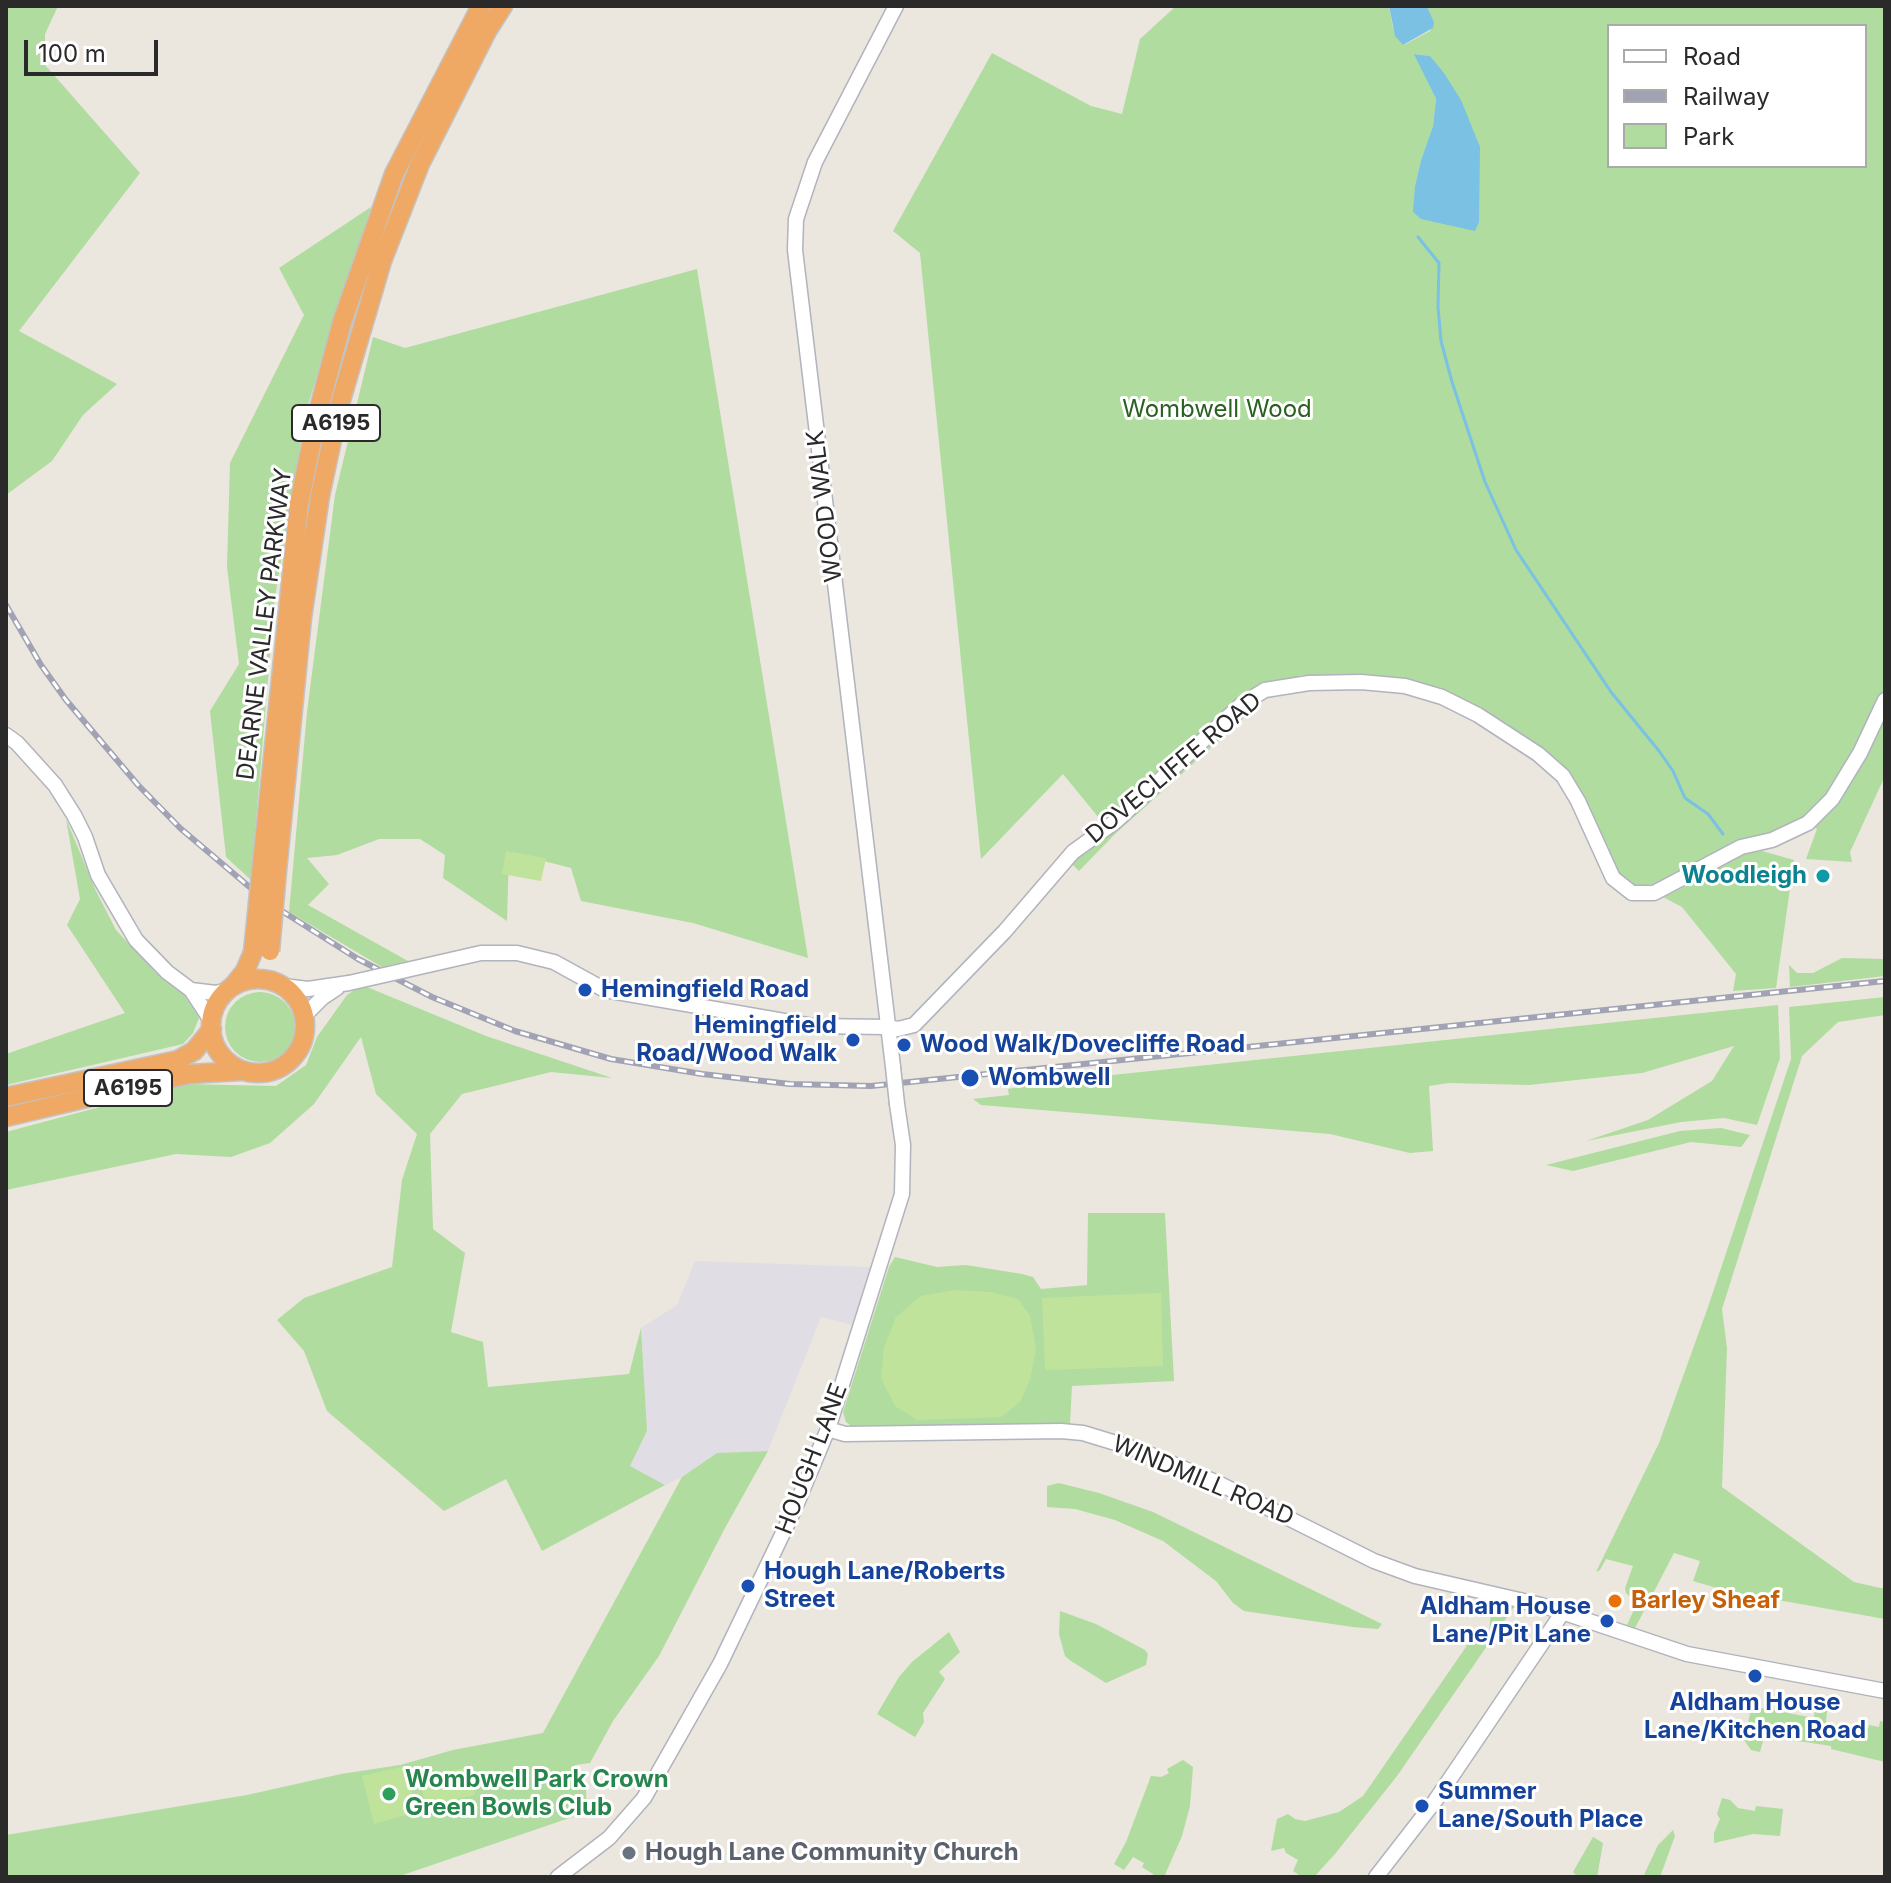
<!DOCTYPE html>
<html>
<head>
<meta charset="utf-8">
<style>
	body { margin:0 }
	#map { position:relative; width:1891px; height:1883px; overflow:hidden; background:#ebe6de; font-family:Inter,sans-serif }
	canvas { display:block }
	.frame { position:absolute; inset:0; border:8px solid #2a2a2a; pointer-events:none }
	.legend { position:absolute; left:1607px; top:24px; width:260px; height:144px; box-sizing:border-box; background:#fff; border:2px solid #aaa; margin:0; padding:10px 14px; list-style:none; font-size:24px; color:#2a2a2a }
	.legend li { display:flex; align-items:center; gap:16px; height:40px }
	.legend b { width:40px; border:2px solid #aaa }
	.scale { position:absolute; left:24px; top:40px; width:134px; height:36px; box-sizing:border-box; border:4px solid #2a2a2a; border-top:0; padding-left:10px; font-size:24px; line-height:28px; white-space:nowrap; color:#2a2a2a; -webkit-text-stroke:6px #fff; paint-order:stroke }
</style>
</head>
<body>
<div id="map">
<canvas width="1891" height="1883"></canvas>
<div class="frame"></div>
<ul class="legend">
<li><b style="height:10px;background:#fff"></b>Road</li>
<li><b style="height:10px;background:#a1a2b3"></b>Railway</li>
<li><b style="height:22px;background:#b0dc9f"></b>Park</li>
</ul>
<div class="scale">100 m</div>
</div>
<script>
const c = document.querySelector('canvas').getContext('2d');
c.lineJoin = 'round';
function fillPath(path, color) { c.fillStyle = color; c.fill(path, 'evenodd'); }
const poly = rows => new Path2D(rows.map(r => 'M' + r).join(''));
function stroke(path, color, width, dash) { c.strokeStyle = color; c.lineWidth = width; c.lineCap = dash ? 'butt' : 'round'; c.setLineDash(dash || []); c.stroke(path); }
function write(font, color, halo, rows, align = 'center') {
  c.font = font + ' Inter,sans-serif'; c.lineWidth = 6; c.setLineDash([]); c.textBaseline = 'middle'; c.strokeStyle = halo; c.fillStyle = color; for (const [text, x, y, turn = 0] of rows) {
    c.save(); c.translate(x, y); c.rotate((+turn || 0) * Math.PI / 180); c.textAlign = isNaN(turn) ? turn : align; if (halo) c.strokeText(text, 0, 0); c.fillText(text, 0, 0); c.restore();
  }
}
fillPath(poly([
	[695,1261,870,1267,852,1325,821,1317,768,1451,717,1453,682,1477,665,1485,630,1466,647,1431,641,1328,677,1305]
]), '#e0dee4');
fillPath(poly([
	[6,6,58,6,45,34,45,65,140,173,19,331,117,384,83,415,52,461,6,495],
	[1176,6,1389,6,1393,28,1404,45,1430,31,1434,22,1427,6,1885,6,1885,776,1850,852,1852,862,1806,859,1817,829,1806,823,1679,879,1637,887,1611,870,1588,804,1567,774,1486,712,1445,690,1406,678,1301,675,1267,697,1114,835,1079,871,1070,862,1108,829,1063,774,981,859,920,253,893,231,992,53,1091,106,1122,114,1140,39],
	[1609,26,1865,26,1865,166,1609,166],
	[1415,54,1430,56,1461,100,1479,222,1414,212,1415,186,1421,160,1433,126,1436,99],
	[371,207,306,411,275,597,251,880,226,857,210,711,239,664,227,567,230,463,304,315,279,268],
	[697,269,808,958,693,923,581,901,571,868,509,852,507,921,443,878,445,855,420,839,379,839,337,855,307,858,329,884,308,905,408,961,382,967,289,912,307,712,335,495,373,337,405,348],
	[66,819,96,891,116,930,157,974,184,995,199,1018,193,1033,183,1044,6,1085,6,1054,125,1013,67,925,80,899],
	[1762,851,1794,860,1776,988,1733,991,1736,974,1682,907,1663,897,1686,886,1734,856],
	[1842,958,1885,959,1885,976,1790,987,1789,965,1797,973,1813,973],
	[362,985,486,1036,612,1078,551,1072,462,1094,430,1134,433,1229,465,1253,451,1332,483,1342,488,1387,629,1374,641,1328,647,1431,630,1466,665,1485,542,1551,506,1479,444,1511,327,1411,304,1351,277,1320,304,1298,392,1267,402,1180,417,1134,376,1094,361,1037,314,1104,270,1143,231,1157,176,1154,6,1190,6,1132,186,1084,276,1086,306,1065,317,1037,347,995],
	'225 1027a35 35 0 1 1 70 0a35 35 0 1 1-70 0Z',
	[1885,997,1885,1015,1838,1022,1802,1056,1722,1309,1727,1348,1722,1487,1854,1582,1885,1589,1885,1619,1727,1591,1693,1581,1700,1561,1674,1553,1635,1628,1627,1625,1637,1603,1626,1593,1625,1588,1633,1566,1606,1559,1600,1570,1596,1572,1659,1443,1708,1307,1791,1059,1789,1007],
	[1778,1005,1780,1058,1757,1125,1724,1118,1681,1122,1586,1141,1648,1120,1712,1081,1734,1046,1642,1073,1529,1085,1449,1083,1429,1086,1433,1151,1410,1153,1330,1134,981,1105,973,1099,1009,1095,1008,1089,1046,1082],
	[1721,1128,1750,1135,1741,1147,1691,1142,1573,1171,1546,1165,1680,1131],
	[1088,1213,1165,1213,1174,1381,1072,1386,1070,1424,851,1426,846,1422,843,1412,889,1267,895,1257,937,1267,966,1265,1022,1274,1033,1277,1041,1289,1087,1285],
	[768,1451,725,1528,659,1656,613,1721,590,1763,575,1765,570,1779,586,1790,587,1812,397,1877,6,1877,6,1835,247,1795,341,1774,400,1765,453,1750,543,1733,682,1477,717,1453],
	[1059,1483,1099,1493,1153,1512,1382,1624,1378,1629,1353,1627,1244,1611,1233,1603,1216,1581,1163,1541,1115,1520,1075,1509,1047,1507,1047,1486],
	[1492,1602,1514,1607,1397,1776,1335,1854,1314,1877,1302,1877,1293,1871,1298,1860,1286,1853,1284,1848,1271,1851,1277,1819,1288,1814,1295,1819,1305,1821,1339,1812,1363,1796,1466,1647,1468,1631,1489,1633],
	[1060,1611,1096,1624,1145,1650,1148,1654,1146,1665,1106,1683,1071,1661,1065,1656,1059,1634],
	[949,1632,960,1652,939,1672,945,1679,923,1713,924,1722,915,1737,877,1714,899,1677,912,1662],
	[1748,1702,1755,1711,1762,1708,1814,1718,1815,1709,1827,1711,1826,1723,1868,1729,1869,1725,1879,1727,1880,1721,1885,1722,1885,1762,1831,1749,1831,1746,1805,1742,1764,1738,1760,1752,1751,1750,1744,1740,1750,1714,1743,1706],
	[1183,1760,1193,1767,1190,1806,1182,1836,1164,1877,1152,1877,1153,1874,1142,1867,1144,1863,1133,1857,1124,1870,1114,1864,1126,1842,1151,1776,1161,1777,1169,1773,1167,1769],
	[1722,1798,1730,1800,1738,1808,1755,1811,1756,1806,1783,1809,1780,1836,1753,1834,1714,1843,1714,1833,1720,1819,1717,1814],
	[1673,1830,1675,1836,1660,1877,1643,1877,1658,1845],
	[1593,1837,1603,1843,1597,1877,1577,1877,1573,1872]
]), '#b0dc9f');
fillPath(poly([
	[506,851,546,858,541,881,502,874],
	[954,1290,991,1292,1018,1299,1030,1316,1036,1349,1030,1380,1020,1402,1001,1417,917,1420,895,1406,881,1378,884,1347,896,1317,921,1296],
	[1161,1293,1163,1366,1045,1370,1042,1298],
	[405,1766,417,1812,374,1824,362,1776],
	[469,1767,475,1795,426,1806,419,1778]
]), '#c0e39c');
fillPath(poly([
	[1389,6,1427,6,1434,22,1433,28,1403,45,1395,36],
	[1414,54,1430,56,1444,73,1461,100,1480,147,1479,222,1475,231,1421,219,1413,212,1415,186,1421,160,1433,126,1436,99]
]), '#7ac1e3');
stroke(poly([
	[1418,237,1439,263,1438,307,1441,341,1452,382,1485,482,1516,550,1611,692,1659,751,1673,771,1685,798,1708,814,1723,834]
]), '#7ac1e3', 3);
const secondary = poly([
	[6,735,17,743,55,785,74,815,85,837,98,875,136,940,167,972,191,990,212,1022],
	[402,971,481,953,517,953,554,962,605,990,813,1026,887,1027,898,1029,914,1025,1005,931,1073,852,1116,821,1242,704,1265,690,1309,683,1361,682,1405,686,1442,697,1478,715,1538,754,1563,776,1578,801,1613,878,1632,893,1654,893,1741,847,1772,840,1808,823,1832,799,1860,753,1885,700],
	[283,986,308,989,349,983],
	[191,990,216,993,228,990],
	[304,1016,322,998,337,988],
	[893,1067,795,250,796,219,815,162,896,6],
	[828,1429,845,1434,1061,1431,1083,1433,1142,1451,1218,1483,1374,1561,1415,1576,1541,1605,1687,1654,1885,1691],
	[558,1877,609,1838,644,1798,720,1664,795,1508,828,1429,902,1194,903,1145,897,1104],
	[1376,1877,1435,1801,1563,1612]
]);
const highway = poly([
	[262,864,299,504,317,416,342,322,394,174,481,6],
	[277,871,302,618,320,496,339,407,382,261,420,164,487,31,503,6],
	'211 1026a47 47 0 1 1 94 0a47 47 0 1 1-94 0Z',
	[232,987,245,971,253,952],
	[6,1097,178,1060,194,1051,212,1029],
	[6,1117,189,1074,241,1071]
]);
stroke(secondary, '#b1b3bd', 17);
stroke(highway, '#c3c3c3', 21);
stroke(secondary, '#fff', 14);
stroke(highway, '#efa965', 18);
const rail = poly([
	[6,605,41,665,66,700,138,785,180,828,266,901,358,959,432,997,515,1031,611,1059,702,1074,790,1084,871,1086,1885,981]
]);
stroke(rail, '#a1a2b3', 6);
stroke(rail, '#fff', 3, [9]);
const secondaryBridge = poly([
	[349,983,402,971],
	[893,1067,897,1104]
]);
const highwayBridge = poly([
	[270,951,277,871],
	[253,952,262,864]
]);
stroke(secondaryBridge, '#b1b3bd', 17, []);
stroke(highwayBridge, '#c3c3c3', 21, []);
stroke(secondaryBridge, '#fff', 14);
stroke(highwayBridge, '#efa965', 18);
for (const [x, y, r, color] of [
	[1823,876,8,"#0f9aa8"],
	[585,990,8,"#1a4fb4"],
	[853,1040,8,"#1a4fb4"],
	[904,1045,8,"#1a4fb4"],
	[970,1078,10,"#1a4fb4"],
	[748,1586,8,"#1a4fb4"],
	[1615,1601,8,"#e8710a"],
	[1607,1621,8,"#1a4fb4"],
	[1755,1676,8,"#1a4fb4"],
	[389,1794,8,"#2e9e5b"],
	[1422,1806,8,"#1a4fb4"],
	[629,1853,8,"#6b7280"]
]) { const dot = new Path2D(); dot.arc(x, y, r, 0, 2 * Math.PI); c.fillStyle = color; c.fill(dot); stroke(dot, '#fff', 3); }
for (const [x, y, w] of [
	[336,423,88],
	[128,1088,88]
]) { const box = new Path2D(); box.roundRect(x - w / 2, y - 18, w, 36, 6); c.fillStyle = '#fff'; c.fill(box); stroke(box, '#2a2a2a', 2); }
write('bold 22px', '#2a2a2a', null, [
	["A6195",336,423],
	["A6195",128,1088]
]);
write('24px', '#2a6121', '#fff', [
	["Wombwell Wood",1217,410]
]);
write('24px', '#2a2a2a', '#fff', [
	["WOOD WALK",825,506,-97],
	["DEARNE VALLEY PARKWAY",265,624,-83],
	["DOVECLIFFE ROAD",1174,768,-40],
	["HOUGH LANE",812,1459,-69],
	["WINDMILL ROAD",1203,1481,23]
]);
write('bold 24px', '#0d838f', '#fff', [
	["Woodleigh",1807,876]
], 'right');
write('bold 24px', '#164399', '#fff', [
	["Hemingfield Road",601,990],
	["Hemingfield",837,1026,"right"],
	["Road/Wood Walk",837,1054,"right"],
	["Wood Walk/Dovecliffe Road",920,1045],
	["Wombwell",988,1078],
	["Hough Lane/Roberts",764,1572],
	["Street",764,1600],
	["Aldham House",1591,1607,"right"],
	["Lane/Pit Lane",1591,1635,"right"],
	["Aldham House",1755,1703,"center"],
	["Lane/Kitchen Road",1755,1731,"center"],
	["Summer",1438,1792],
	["Lane/South Place",1438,1820]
], 'left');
write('bold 24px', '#c56008', '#fff', [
	["Barley Sheaf",1631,1601]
], 'left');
write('bold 24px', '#27864d', '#fff', [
	["Wombwell Park Crown",405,1780],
	["Green Bowls Club",405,1808]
], 'left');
write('bold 24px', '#5b616d', '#fff', [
	["Hough Lane Community Church",645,1853]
], 'left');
</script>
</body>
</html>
